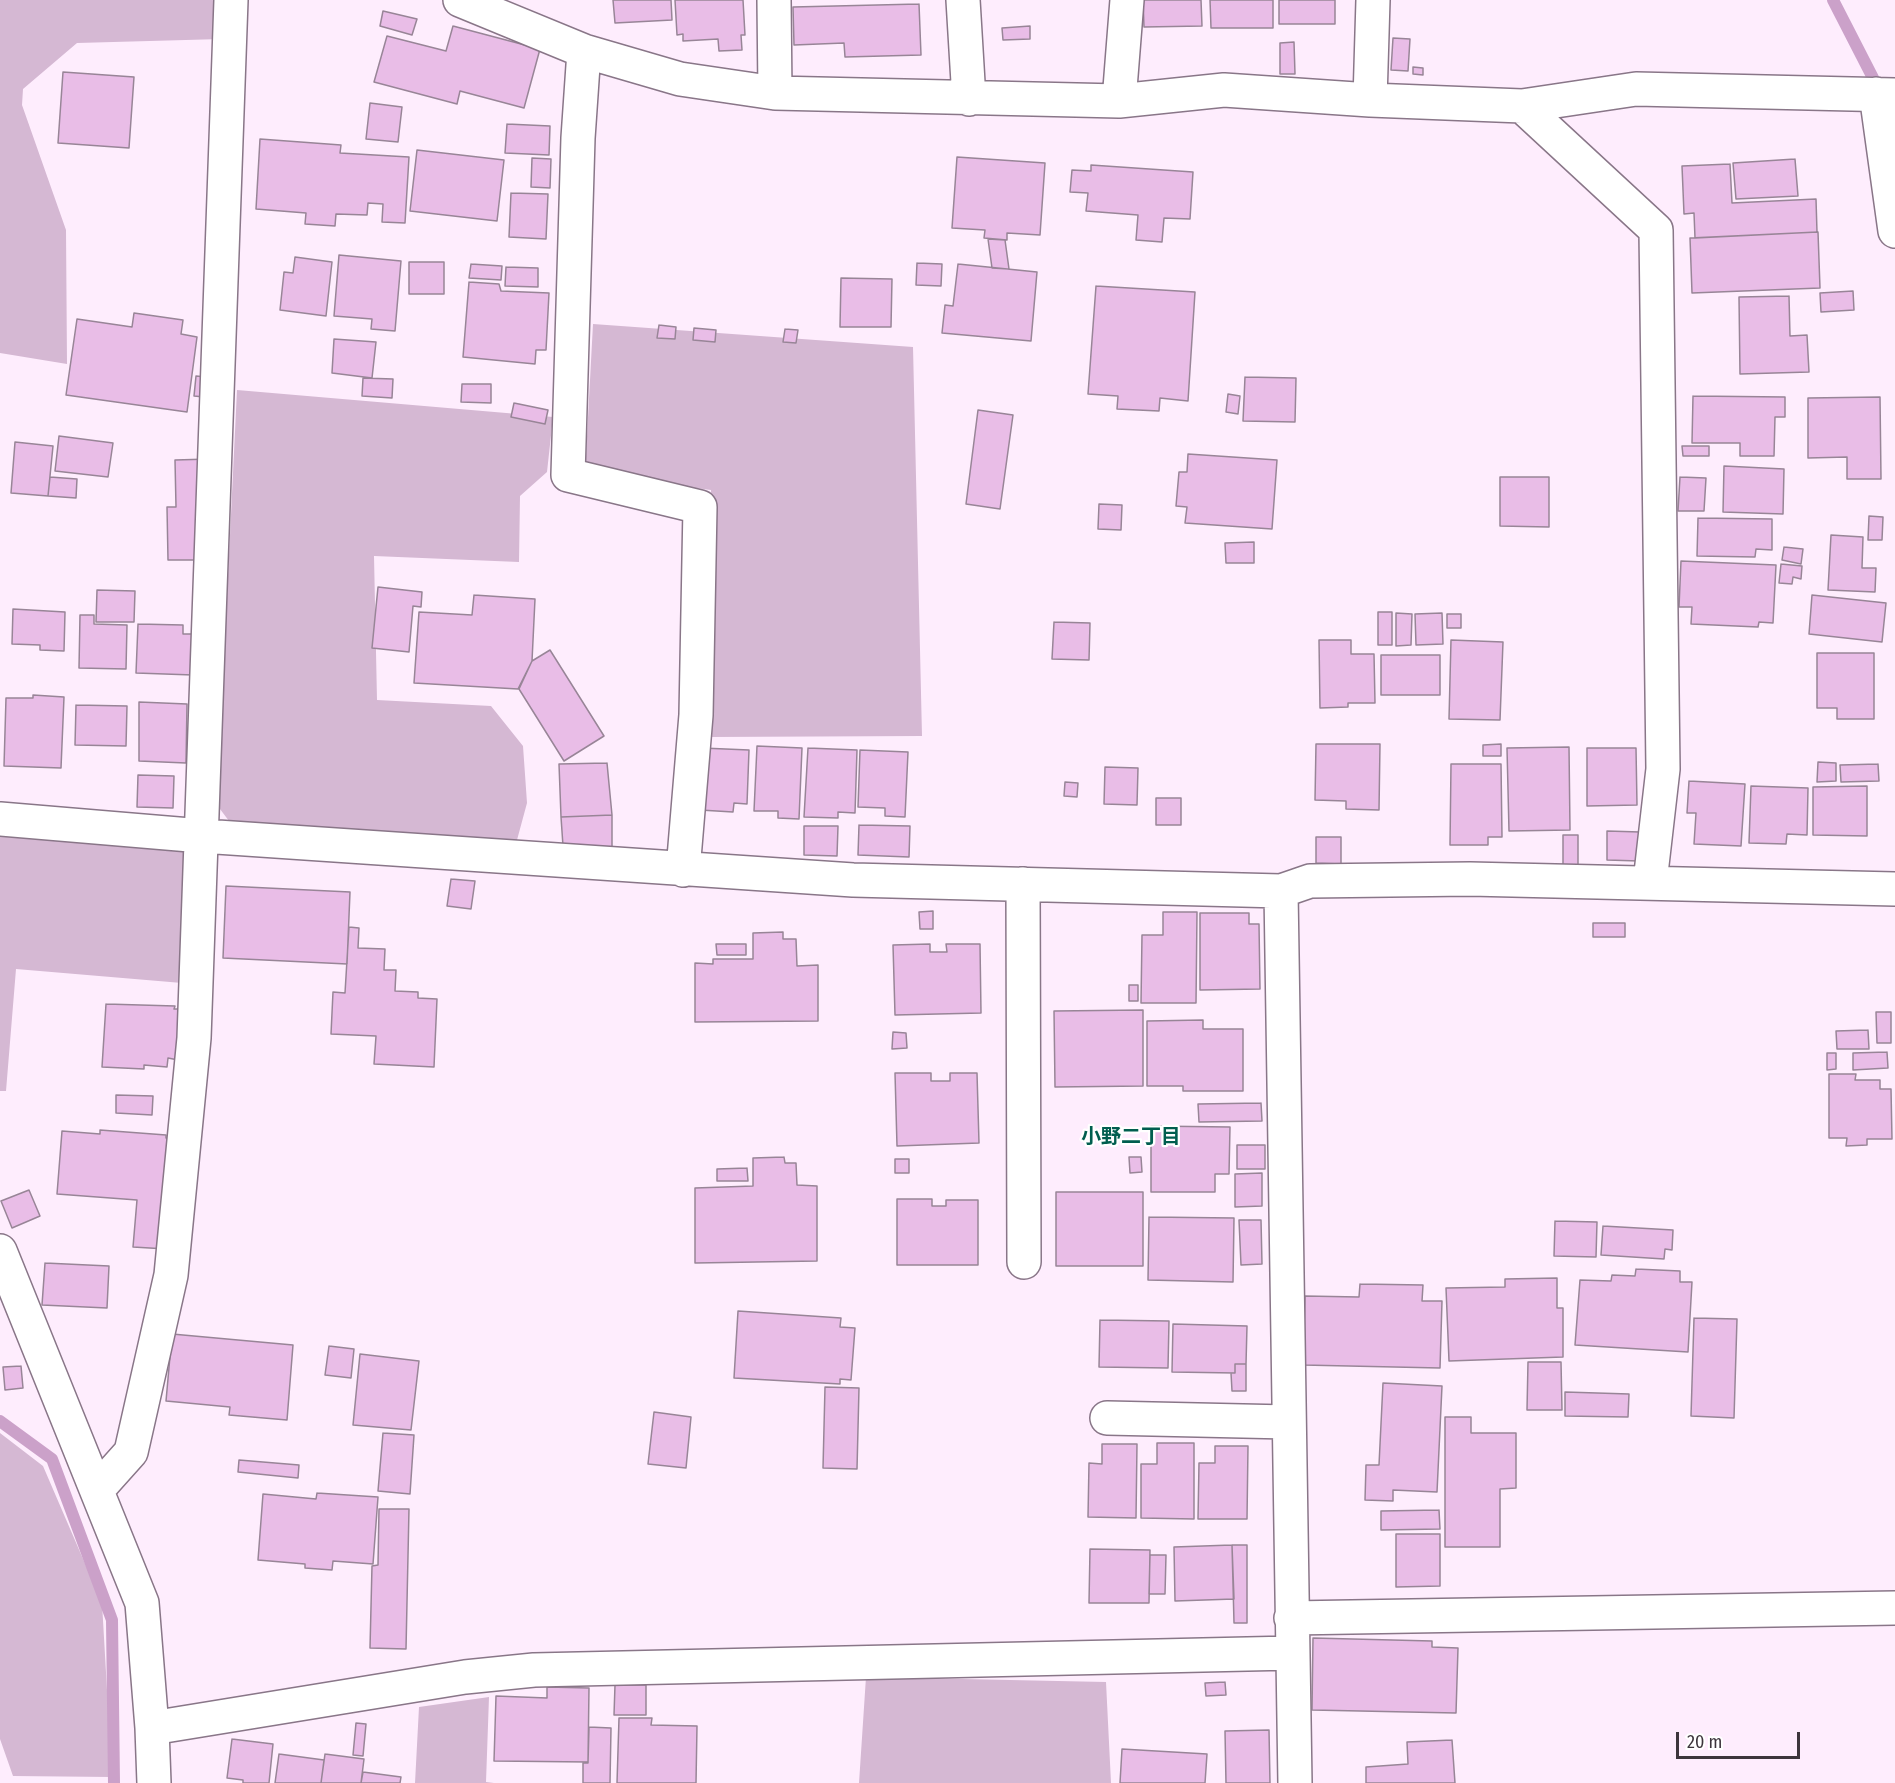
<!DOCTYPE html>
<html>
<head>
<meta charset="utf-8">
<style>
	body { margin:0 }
	#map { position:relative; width:1895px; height:1783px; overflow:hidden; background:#feedfd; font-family:"Fira Sans Condensed",sans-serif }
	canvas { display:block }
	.scale { position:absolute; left:1676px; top:1732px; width:124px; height:27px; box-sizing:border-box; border:3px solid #3d353c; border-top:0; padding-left:8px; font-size:18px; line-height:21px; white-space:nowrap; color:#3d353c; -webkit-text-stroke:4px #fff; paint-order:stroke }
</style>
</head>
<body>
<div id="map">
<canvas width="1895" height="1783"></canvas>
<div class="scale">20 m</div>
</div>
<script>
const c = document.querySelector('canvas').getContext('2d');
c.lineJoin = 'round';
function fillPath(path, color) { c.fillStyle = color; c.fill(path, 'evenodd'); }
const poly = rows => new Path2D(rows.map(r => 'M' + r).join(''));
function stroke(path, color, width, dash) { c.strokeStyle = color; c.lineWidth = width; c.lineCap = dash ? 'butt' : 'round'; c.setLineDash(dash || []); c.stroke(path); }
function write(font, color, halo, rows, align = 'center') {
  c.font = font + ' "Fira Sans Condensed","Noto Sans JP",sans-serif'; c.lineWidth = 4.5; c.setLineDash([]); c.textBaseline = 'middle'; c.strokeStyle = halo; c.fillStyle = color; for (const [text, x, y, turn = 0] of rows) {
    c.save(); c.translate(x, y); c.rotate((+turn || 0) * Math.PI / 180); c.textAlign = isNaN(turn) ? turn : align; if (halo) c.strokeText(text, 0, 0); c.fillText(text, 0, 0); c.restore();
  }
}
fillPath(poly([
	[0,0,223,0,222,39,77,43,23,89,22,105,66,230,67,364,0,353],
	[593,324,913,347,922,736,709,737,711,490,585,474],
	[237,390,553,417,547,472,520,496,519,562,374,556,377,700,491,706,523,746,527,803,517,840,238,833,217,805],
	[0,831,192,847,182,983,16,969,6,1091,0,1091],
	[0,1433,43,1466,102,1603,112,1777,13,1776,0,1739],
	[866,1677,1106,1682,1111,1783,859,1783],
	[489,1697,486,1782,494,1783,415,1783,419,1707]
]), '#d5b8d3');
stroke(poly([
	[1833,0,1873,78],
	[0,1421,52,1459,112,1620,114,1783]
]), '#cba1c9', 12);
const building = poly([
	[613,0,671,0,672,20,615,23,613,0],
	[675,0,743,0,745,35,741,35,742,50,719,51,718,39,683,41,683,34,677,35,675,0],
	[1143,0,1201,0,1202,26,1144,27,1143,0],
	[1210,0,1273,0,1273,28,1211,28,1210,0],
	[1279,0,1335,0,1335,24,1279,24,1279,0],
	[919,4,921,55,845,57,844,43,794,45,793,7,919,4],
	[383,11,417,19,412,35,380,26,383,11],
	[453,26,540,49,524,108,460,91,457,104,374,82,387,36,446,51,453,26],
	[1030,26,1030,39,1003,40,1002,28,1030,26],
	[1393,38,1410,39,1408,71,1391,70,1393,38],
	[1294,42,1295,74,1280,74,1280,43,1294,42],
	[1413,67,1423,68,1423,75,1413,74,1413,67],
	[63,72,134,77,129,148,58,143,63,72],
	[370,103,402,107,398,142,366,139,370,103],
	[507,124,550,126,549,155,505,153,507,124],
	[260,139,341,145,340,153,409,157,405,223,382,222,383,204,368,203,367,215,336,214,335,226,305,224,306,213,256,209,260,139],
	[417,150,504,160,497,221,410,211,417,150],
	[957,157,1045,163,1040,235,1007,233,1007,240,984,238,985,230,952,228,957,157],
	[532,158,551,159,550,188,531,187,532,158],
	[1795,159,1798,196,1736,199,1733,163,1795,159],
	[1730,164,1732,203,1816,199,1817,232,1695,238,1694,213,1684,214,1682,166,1730,164],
	[1091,165,1193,172,1190,219,1164,218,1162,242,1136,240,1138,215,1086,211,1088,193,1070,192,1072,170,1091,171,1091,165],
	[511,193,548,194,546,239,509,237,511,193],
	[1818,232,1820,288,1692,293,1690,238,1818,232],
	[988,239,1005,240,1009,269,992,268,988,239],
	[339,255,401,261,395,331,371,329,372,319,334,316,339,255],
	[295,257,332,262,326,316,280,310,284,272,293,273,295,257],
	[409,262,444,262,444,294,409,294,409,262],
	[917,263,942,264,941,286,916,285,917,263],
	[471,264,502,266,501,280,469,278,471,264],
	[958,264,1037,272,1031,341,942,333,945,305,953,306,958,264],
	[506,267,538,268,538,287,505,286,506,267],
	[841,278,892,279,891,327,840,327,841,278],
	[469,282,499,284,501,291,549,293,546,350,536,350,535,364,463,357,469,282],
	[1096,286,1195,292,1188,401,1160,398,1159,411,1117,409,1118,396,1088,394,1096,286],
	[1853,291,1854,310,1821,312,1820,293,1853,291],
	[1789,296,1790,336,1807,335,1809,372,1740,374,1739,297,1789,296],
	[134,313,183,320,181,334,197,337,187,412,66,395,77,319,132,327,134,313],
	[659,325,676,327,675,339,657,338,659,325],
	[694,328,716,330,715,342,693,340,694,328],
	[785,329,798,330,796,343,783,342,785,329],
	[334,339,376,342,372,378,332,373,334,339],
	[196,376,216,378,214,398,194,396,196,376],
	[1245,377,1296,378,1295,422,1243,421,1245,377],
	[363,378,393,379,392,398,362,396,363,378],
	[462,384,491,384,491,403,461,402,462,384],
	[1228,394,1240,396,1238,414,1226,412,1228,394],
	[1693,396,1785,397,1785,417,1775,417,1774,456,1740,456,1740,443,1692,443,1693,396],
	[1880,397,1881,479,1847,479,1847,457,1808,458,1808,398,1880,397],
	[514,403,548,410,545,424,511,417,514,403],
	[978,410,1013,415,1000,509,966,504,978,410],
	[59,436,113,443,108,477,55,471,59,436],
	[15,442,53,446,48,496,11,493,15,442],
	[1682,446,1709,446,1709,456,1683,456,1682,446],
	[1188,454,1277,460,1272,529,1185,523,1187,507,1176,506,1179,472,1187,472,1188,454],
	[210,459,206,560,168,560,167,507,176,507,175,460,210,459],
	[1724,466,1784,469,1783,514,1723,512,1724,466],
	[50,477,77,479,76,498,48,496,50,477],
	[1500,477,1549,477,1549,527,1500,526,1500,477],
	[1680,477,1706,478,1704,511,1678,511,1680,477],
	[1099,504,1122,505,1121,530,1098,529,1099,504],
	[1869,516,1883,517,1882,540,1868,540,1869,516],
	[1698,518,1772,519,1772,550,1756,549,1755,557,1697,556,1698,518],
	[1831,535,1863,537,1862,568,1876,568,1875,592,1828,590,1831,535],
	[1254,542,1254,563,1226,563,1225,543,1254,542],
	[1784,547,1803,549,1801,564,1782,560,1784,547],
	[1681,561,1776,565,1773,623,1759,622,1758,627,1691,624,1692,607,1679,607,1681,561],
	[1781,564,1802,566,1801,579,1793,577,1792,584,1779,583,1781,564],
	[378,587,422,592,421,607,413,606,409,652,372,648,378,587],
	[97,590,135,591,134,622,96,622,97,590],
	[474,595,535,599,532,661,518,689,414,683,419,612,472,615,474,595],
	[1812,595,1886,603,1882,642,1809,634,1812,595],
	[13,609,65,612,64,651,40,650,40,645,12,644,13,609],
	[1378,612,1392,612,1392,645,1378,645,1378,612],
	[1396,613,1412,614,1411,645,1396,646,1396,613],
	[1442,613,1443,644,1416,645,1415,614,1442,613],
	[1447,614,1461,614,1461,628,1447,628,1447,614],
	[80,615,94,615,94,624,127,625,126,669,79,668,80,615],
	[1054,622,1090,623,1089,660,1052,659,1054,622],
	[138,624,183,625,183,634,194,634,193,675,136,673,138,624],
	[1319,640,1351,640,1351,654,1374,654,1375,703,1348,703,1348,707,1320,708,1319,640],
	[1451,640,1503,642,1500,720,1449,719,1451,640],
	[550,650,604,736,564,761,519,689,532,661,550,650],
	[1817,653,1874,653,1874,719,1837,719,1837,708,1817,708,1817,653],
	[1381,655,1440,655,1440,695,1381,695,1381,655],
	[33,695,64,697,61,768,4,766,6,698,33,698,33,695],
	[139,702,187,704,186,763,139,761,139,702],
	[76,705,127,706,126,746,75,745,76,705],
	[1316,744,1380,744,1379,810,1346,809,1346,801,1315,800,1316,744],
	[1501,744,1501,756,1483,756,1483,745,1501,744],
	[757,746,802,748,799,819,778,818,778,811,754,811,757,746],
	[1569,747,1570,830,1509,831,1507,748,1569,747],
	[702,748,749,750,747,804,734,803,733,812,700,810,702,748],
	[808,748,857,750,855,813,838,812,838,818,804,817,808,748],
	[1587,748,1636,748,1637,805,1587,806,1587,748],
	[860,750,908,752,905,817,885,816,885,808,858,807,860,750],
	[1818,762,1836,763,1836,781,1817,782,1818,762],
	[607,763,612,815,561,817,559,764,607,763],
	[1451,764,1501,764,1502,837,1488,837,1488,845,1450,845,1451,764],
	[1878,764,1879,781,1841,782,1840,765,1878,764],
	[1105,767,1138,768,1137,805,1104,804,1105,767],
	[138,775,174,776,173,808,137,807,138,775],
	[1689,781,1745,784,1741,846,1694,844,1696,813,1687,813,1689,781],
	[1065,782,1078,783,1077,797,1064,796,1065,782],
	[1751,786,1808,788,1807,835,1787,834,1786,844,1749,843,1751,786],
	[1867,786,1867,836,1813,835,1813,787,1867,786],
	[1156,798,1181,798,1181,825,1156,825,1156,798],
	[612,815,612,849,563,846,561,817,612,815],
	[859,825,910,826,909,857,858,855,859,825],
	[804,826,838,826,837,856,804,855,804,826],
	[1607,831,1640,832,1639,861,1607,860,1607,831],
	[1563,835,1578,835,1578,869,1563,868,1563,835],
	[1316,837,1341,837,1341,864,1316,863,1316,837],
	[451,879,475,881,471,909,447,906,451,879],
	[226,886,350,892,347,964,223,958,226,886],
	[933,911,933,929,920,929,919,912,933,911],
	[1163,912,1197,912,1196,1003,1141,1003,1142,935,1163,935,1163,912],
	[1200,913,1249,913,1249,924,1259,924,1260,989,1200,990,1200,913],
	[1593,923,1625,923,1625,937,1593,937,1593,923],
	[349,927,359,928,358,948,385,949,384,970,396,970,395,991,418,992,418,998,437,999,434,1067,374,1064,376,1036,331,1034,333,992,345,993,349,927],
	[783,932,783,939,796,939,797,966,818,965,818,1021,695,1022,695,963,713,964,713,959,753,959,753,933,783,932],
	[716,944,746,944,746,955,717,955,716,944],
	[930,944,930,952,947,952,946,944,980,944,981,1013,895,1015,893,945,930,944],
	[1129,985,1138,985,1138,1001,1129,1001,1129,985],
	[106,1004,175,1006,174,1009,182,1009,178,1060,168,1058,167,1067,144,1065,144,1069,102,1067,106,1004],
	[1143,1010,1143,1086,1055,1087,1054,1011,1143,1010],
	[1876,1012,1891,1012,1891,1043,1877,1043,1876,1012],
	[1203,1020,1203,1029,1243,1029,1243,1091,1183,1091,1183,1086,1147,1086,1147,1021,1203,1020],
	[1868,1030,1869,1049,1837,1049,1836,1031,1868,1030],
	[893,1032,906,1033,907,1048,892,1049,893,1032],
	[1887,1052,1888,1068,1853,1070,1853,1053,1887,1052],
	[1827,1053,1836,1053,1836,1069,1827,1070,1827,1053],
	[895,1073,931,1073,931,1081,950,1081,950,1073,977,1073,979,1143,897,1146,895,1073],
	[1829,1074,1856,1074,1855,1080,1880,1080,1880,1089,1891,1089,1892,1139,1867,1139,1867,1145,1846,1146,1847,1138,1829,1138,1829,1074],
	[116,1095,153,1096,152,1115,116,1113,116,1095],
	[1261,1103,1262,1121,1199,1122,1198,1104,1261,1103],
	[1151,1126,1230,1127,1229,1174,1215,1174,1215,1192,1151,1192,1151,1126],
	[100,1130,166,1135,166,1138,175,1139,166,1249,133,1247,137,1200,57,1194,62,1131,100,1134,100,1130],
	[1237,1145,1265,1145,1265,1169,1237,1169,1237,1145],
	[784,1157,785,1163,796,1163,797,1185,817,1186,817,1261,695,1263,695,1188,753,1186,753,1158,784,1157],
	[1129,1157,1141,1157,1142,1172,1130,1173,1129,1157],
	[895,1159,909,1159,909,1173,895,1173,895,1159],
	[747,1168,748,1181,717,1181,717,1169,747,1168],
	[1262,1173,1262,1206,1235,1207,1235,1174,1262,1173],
	[29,1190,40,1216,12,1228,1,1201,29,1190],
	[1056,1192,1143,1192,1143,1266,1056,1266,1056,1192],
	[897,1199,932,1199,932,1206,946,1206,946,1200,978,1200,978,1265,897,1265,897,1199],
	[1149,1217,1234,1218,1233,1282,1148,1280,1149,1217],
	[1239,1220,1261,1220,1262,1264,1241,1265,1239,1220],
	[1555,1221,1597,1222,1596,1257,1554,1256,1555,1221],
	[1603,1226,1673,1230,1672,1250,1665,1249,1664,1259,1601,1255,1603,1226],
	[45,1263,109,1266,107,1308,42,1305,45,1263],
	[1636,1269,1680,1271,1680,1282,1692,1282,1688,1352,1575,1345,1580,1280,1611,1281,1612,1275,1635,1276,1636,1269],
	[1557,1278,1557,1308,1563,1308,1563,1357,1449,1361,1446,1288,1505,1287,1505,1279,1557,1278],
	[1360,1284,1423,1285,1422,1301,1442,1301,1440,1368,1303,1365,1305,1296,1359,1297,1360,1284],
	[738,1311,841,1318,840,1327,855,1328,851,1380,840,1379,840,1384,734,1378,738,1311],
	[1694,1318,1737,1319,1734,1418,1691,1416,1694,1318],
	[1100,1320,1169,1321,1168,1368,1099,1367,1100,1320],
	[1173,1324,1247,1326,1246,1364,1235,1364,1235,1373,1172,1372,1173,1324],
	[172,1334,293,1345,287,1420,229,1415,230,1407,166,1401,172,1334],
	[329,1346,354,1349,351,1378,325,1375,329,1346],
	[360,1354,419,1361,411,1430,353,1425,360,1354],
	[1528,1362,1561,1362,1562,1410,1527,1410,1528,1362],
	[1235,1364,1246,1364,1246,1391,1232,1391,1231,1373,1235,1373,1235,1364],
	[21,1366,23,1388,5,1390,3,1367,21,1366],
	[1383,1383,1442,1386,1437,1492,1393,1490,1393,1501,1365,1500,1366,1465,1379,1465,1383,1383],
	[825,1387,859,1388,857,1469,823,1468,825,1387],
	[1565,1392,1629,1394,1628,1417,1565,1416,1565,1392],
	[654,1412,691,1417,686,1468,648,1464,654,1412],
	[1445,1417,1471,1417,1471,1433,1516,1433,1516,1488,1500,1489,1500,1547,1445,1547,1445,1417],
	[383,1433,414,1435,410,1494,378,1491,383,1433],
	[1157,1443,1194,1443,1194,1519,1141,1518,1141,1464,1157,1464,1157,1443],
	[1102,1444,1137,1444,1136,1518,1088,1517,1089,1463,1102,1464,1102,1444],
	[1215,1446,1248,1446,1247,1519,1198,1519,1199,1463,1215,1463,1215,1446],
	[239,1460,299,1465,298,1478,238,1472,239,1460],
	[317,1493,378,1497,373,1564,333,1561,332,1570,305,1568,305,1564,258,1560,263,1494,316,1499,317,1493],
	[379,1509,409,1509,406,1649,370,1648,372,1566,378,1565,379,1509],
	[1439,1510,1440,1529,1381,1530,1381,1511,1439,1510],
	[1396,1534,1440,1534,1440,1586,1396,1587,1396,1534],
	[1232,1545,1234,1599,1175,1601,1174,1547,1232,1545],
	[1232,1545,1247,1545,1247,1623,1234,1623,1232,1545],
	[1090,1549,1150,1550,1149,1603,1089,1603,1090,1549],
	[1150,1555,1166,1555,1165,1594,1149,1594,1150,1555],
	[1313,1638,1432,1641,1432,1647,1458,1648,1456,1713,1312,1710,1313,1638],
	[1225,1682,1226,1695,1206,1696,1205,1683,1225,1682],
	[615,1685,646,1685,646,1715,614,1715,615,1685],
	[547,1687,589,1688,588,1762,494,1761,496,1696,547,1698,547,1687],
	[619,1718,652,1718,651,1725,697,1726,696,1783,617,1783,619,1718],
	[356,1723,366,1724,363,1756,353,1755,356,1723],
	[589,1727,611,1728,610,1783,583,1783,583,1763,588,1763,589,1727],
	[1269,1730,1270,1783,1226,1783,1225,1731,1269,1730],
	[232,1739,273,1744,269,1783,243,1783,243,1780,227,1778,232,1739],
	[1452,1740,1455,1783,1366,1783,1366,1767,1408,1764,1407,1742,1452,1740],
	[1122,1749,1207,1754,1205,1783,1120,1783,1122,1749],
	[279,1754,324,1760,321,1783,275,1783,279,1754],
	[325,1754,364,1759,361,1783,321,1783,325,1754],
	[363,1772,401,1777,400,1783,361,1783,363,1772]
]);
fillPath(building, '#e9bde7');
stroke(building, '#988597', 1.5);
const minor = poly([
	[460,0,584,51,680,79,775,93,1119,101,1224,90,1370,100,1522,106,1636,89,1895,95],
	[774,0,775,93],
	[963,0,969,99],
	[584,51,578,138,568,475,700,507,696,715,683,870],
	[1876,94,1895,231],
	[1370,100,1373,0],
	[1119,101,1127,0],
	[1522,106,1656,230,1663,769,1650,882],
	[0,819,202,836,853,880,1281,891,1310,881,1470,879,1895,889],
	[1023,884,1024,1262],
	[1281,891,1295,1783],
	[0,1251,142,1603,152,1728,154,1783],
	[1107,1418,1288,1422],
	[97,1490,131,1452,171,1275,194,1038,231,0],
	[1291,1618,1895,1608],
	[152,1728,465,1677,534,1670,1292,1653]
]);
stroke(minor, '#897688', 36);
stroke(minor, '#fff', 33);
write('bold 20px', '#005e4f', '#fff', [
	["小野二丁目",1131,1137]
]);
</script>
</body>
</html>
